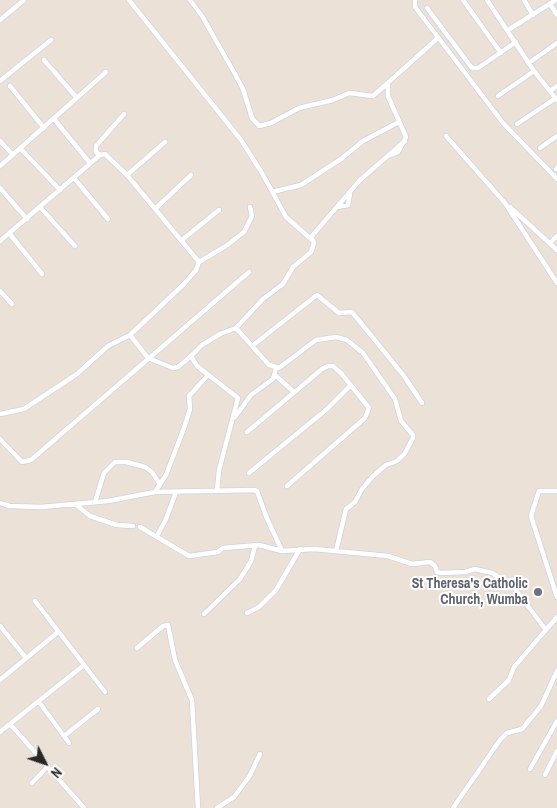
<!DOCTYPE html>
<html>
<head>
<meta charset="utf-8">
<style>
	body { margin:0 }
	#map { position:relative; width:557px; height:808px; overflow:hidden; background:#ece1d7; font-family:"Archivo Narrow",sans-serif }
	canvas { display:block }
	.north { position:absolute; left:20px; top:738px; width:50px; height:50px; -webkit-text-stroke:4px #fff; paint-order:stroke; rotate:131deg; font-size:14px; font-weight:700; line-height:20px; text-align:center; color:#282828 }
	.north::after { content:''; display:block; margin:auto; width:18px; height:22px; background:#282828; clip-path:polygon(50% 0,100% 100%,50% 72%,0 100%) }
</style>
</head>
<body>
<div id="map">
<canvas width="557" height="808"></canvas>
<div class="north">N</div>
</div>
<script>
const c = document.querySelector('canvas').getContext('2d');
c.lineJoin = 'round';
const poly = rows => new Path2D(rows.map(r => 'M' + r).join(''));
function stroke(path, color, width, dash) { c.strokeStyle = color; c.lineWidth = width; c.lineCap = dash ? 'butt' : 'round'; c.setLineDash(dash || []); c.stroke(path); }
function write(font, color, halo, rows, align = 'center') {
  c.font = font + ' "Archivo Narrow",sans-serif'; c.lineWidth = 4; c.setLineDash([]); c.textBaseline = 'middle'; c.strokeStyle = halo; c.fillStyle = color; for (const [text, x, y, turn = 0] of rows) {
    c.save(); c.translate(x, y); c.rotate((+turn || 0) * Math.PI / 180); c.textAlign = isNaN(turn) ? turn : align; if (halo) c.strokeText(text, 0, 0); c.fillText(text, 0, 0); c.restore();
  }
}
const minor = poly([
	[129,0,241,140,262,173,286,217,311,239],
	[190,0,202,16,235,74,243,89,252,118,259,126,271,123,299,108,333,100,349,93,373,96,438,38],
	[415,0,415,7,503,123,557,179],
	[463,0,501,53],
	[487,0,534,71,557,100],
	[524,0,533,15],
	[550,4,557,15],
	[427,8,472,68,478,68,516,42],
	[0,20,24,0],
	[508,30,556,0],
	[44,60,77,98],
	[530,62,557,43],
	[0,81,51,40],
	[388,83,388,96,406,137,398,152,391,155],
	[10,86,44,128],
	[550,91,557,86],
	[498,96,534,71],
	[54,119,90,163],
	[517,124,556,98],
	[446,136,505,203,557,283],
	[0,141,13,155],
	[20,148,60,190],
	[540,148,557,136],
	[100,155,96,152,96,146,124,114],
	[0,166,106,72],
	[556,169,557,168],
	[127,175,165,142],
	[74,178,108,219],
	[0,188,27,219],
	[272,192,301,185,341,159,363,141,399,122],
	[40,207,75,246],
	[337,207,348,205,350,194],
	[510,207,557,250],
	[155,209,191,175],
	[9,233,42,274],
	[182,240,219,210],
	[0,241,100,155,105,154,127,175,199,262],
	[550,243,557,236],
	[0,291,12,304],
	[236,328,269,365,279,368,316,340,336,337,347,340,363,353,395,399,401,421,413,435,413,438,405,453,397,461,386,465,373,476,362,489,355,502,346,509,336,551],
	[130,335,148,358,173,368,178,367,191,356,202,345,220,334,236,328,263,299,283,284,293,267,311,252,314,243,311,237,360,180,405,141],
	[252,346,317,295,339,313,352,312,404,376,422,403],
	[191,356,197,366,238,398,219,470,217,491],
	[275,375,294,392],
	[0,414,24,409,77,374,108,346,130,335,184,284,196,270,199,262,226,246,244,232,252,216,250,207],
	[235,417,251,395,273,379,276,368],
	[247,432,322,369,328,366,333,366,341,373,369,408,365,418,287,486],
	[0,439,22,462,31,460,249,272],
	[249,473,327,409,350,386],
	[557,491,539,491,531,516,557,597],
	[155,492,166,475,184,428,190,409,189,396,208,375],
	[95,502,104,473,115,462,126,462,145,467,152,472,159,483],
	[0,503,10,506,41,507,108,501,155,492,254,490,257,491,266,516,282,551],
	[75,504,90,516,117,525,133,526],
	[140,527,189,556,218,552,223,548,259,545,282,551,314,549,388,556,412,564,430,562,435,566,437,572,441,573,465,572,475,569,492,573,512,585,546,630],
	[157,536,166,519,176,492],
	[35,601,105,692],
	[247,613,259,607,276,590,300,549],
	[204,614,240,579,251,561,255,546],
	[0,626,26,658],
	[137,648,163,626,168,625,175,660,192,700,198,808],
	[0,680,58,632],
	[489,699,509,680,514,667,557,617],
	[39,702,69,743],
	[11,725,84,808],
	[0,732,84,665],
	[64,736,98,709],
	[530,769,557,721],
	[545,775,557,751],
	[32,783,48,766],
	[217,808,234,797,249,777,260,754],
	[453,808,500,740,507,733,522,729,541,706,557,671]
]);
stroke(minor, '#cdd3e3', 6);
stroke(minor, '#fff', 4.5);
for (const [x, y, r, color] of [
	[538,592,5,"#6b7280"]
]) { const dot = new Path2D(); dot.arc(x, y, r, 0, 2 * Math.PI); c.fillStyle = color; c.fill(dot); stroke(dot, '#fff', 2); }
write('bold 14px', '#5b616d', '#fff', [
	["St Theresa's Catholic",528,584],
	["Church, Wumba",528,600]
], 'right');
</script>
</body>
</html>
